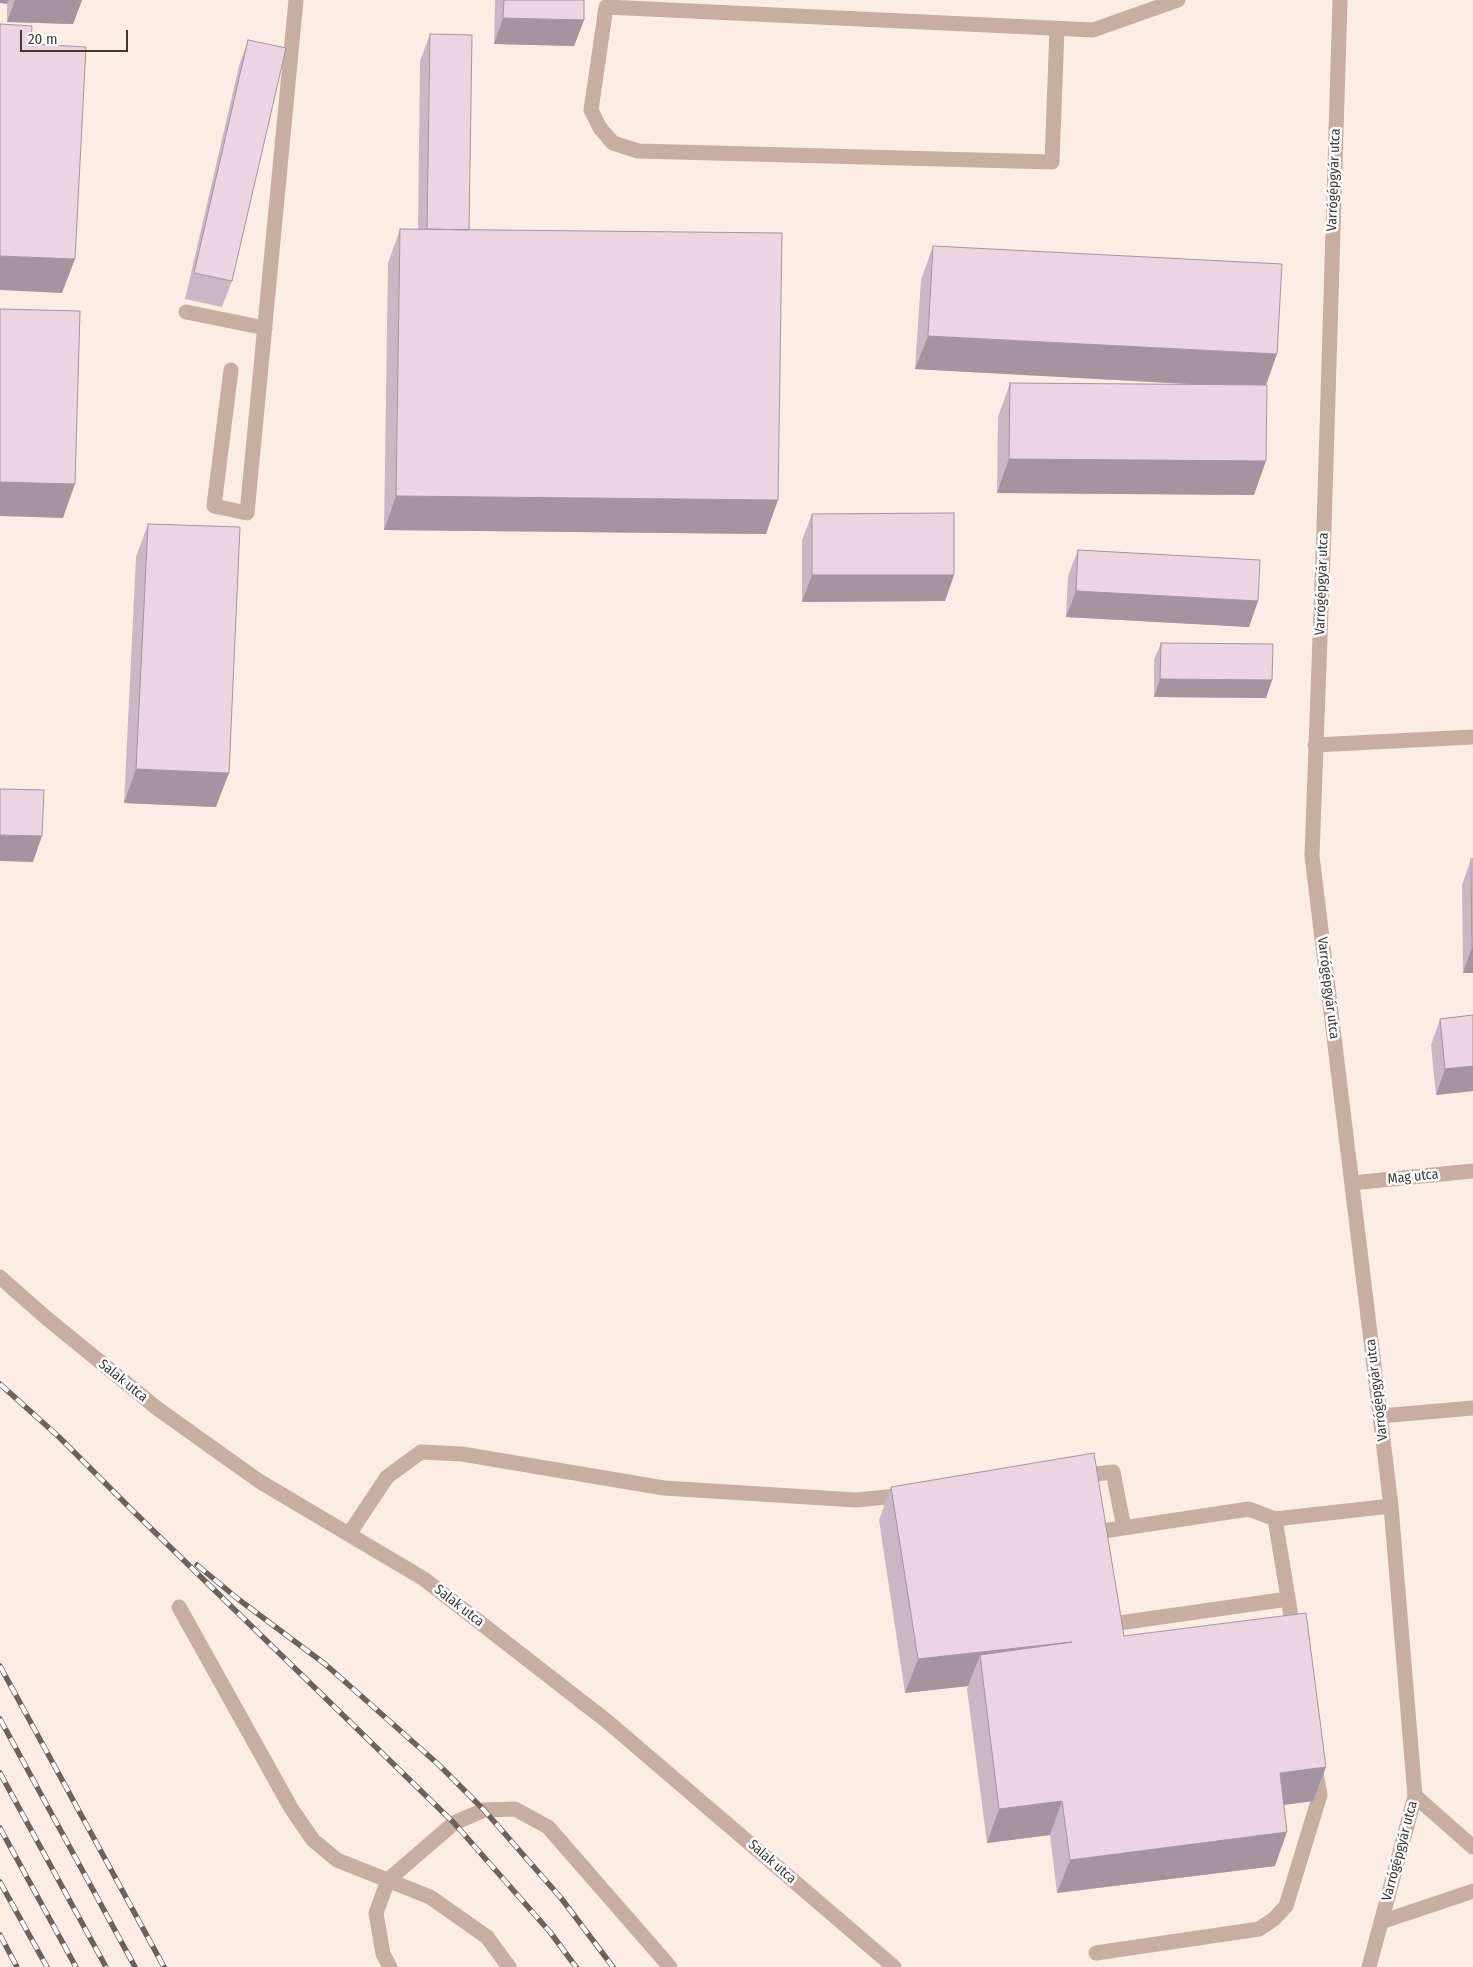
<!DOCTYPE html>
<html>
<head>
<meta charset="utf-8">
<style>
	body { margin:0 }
	#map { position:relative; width:1473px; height:1967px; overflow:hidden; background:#fcede4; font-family:"Fira Sans Condensed",sans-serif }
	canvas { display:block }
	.scale { position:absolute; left:20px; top:30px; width:108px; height:22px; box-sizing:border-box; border:2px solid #413832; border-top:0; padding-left:6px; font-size:15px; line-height:18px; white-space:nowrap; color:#413832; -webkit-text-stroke:4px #fdfdfd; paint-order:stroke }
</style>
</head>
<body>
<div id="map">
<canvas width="1473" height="1967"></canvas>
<div class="scale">20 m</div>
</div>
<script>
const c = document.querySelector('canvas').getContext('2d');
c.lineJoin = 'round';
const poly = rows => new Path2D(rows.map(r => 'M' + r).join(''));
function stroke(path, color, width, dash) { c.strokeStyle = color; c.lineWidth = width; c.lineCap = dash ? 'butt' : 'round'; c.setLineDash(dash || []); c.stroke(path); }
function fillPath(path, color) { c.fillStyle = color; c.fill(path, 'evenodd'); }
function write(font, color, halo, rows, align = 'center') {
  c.font = font + ' "Fira Sans Condensed",sans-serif'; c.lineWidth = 5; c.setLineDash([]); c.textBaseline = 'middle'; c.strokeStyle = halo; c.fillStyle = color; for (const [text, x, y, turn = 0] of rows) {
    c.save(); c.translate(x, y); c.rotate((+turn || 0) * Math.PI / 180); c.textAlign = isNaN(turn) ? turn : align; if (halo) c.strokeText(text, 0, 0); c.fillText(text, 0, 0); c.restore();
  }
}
stroke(poly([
	[1340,0,1324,528,1312,856,1391,1506,1415,1796,1369,1967],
	[1057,29,1052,162,638,151,613,143,600,128,591,110,606,7,1093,30,1178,0],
	[186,312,265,328],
	[231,370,214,506,247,513,296,0],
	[1315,745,1473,737],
	[1352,1183,1473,1171],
	[0,1277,44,1316,158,1409,259,1481,424,1579,608,1722,894,1967],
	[1380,1416,1473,1408],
	[1079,1476,1113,1472,1124,1528],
	[1090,1533,1249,1509,1275,1519],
	[349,1534,387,1477,421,1452,462,1454,664,1488,856,1500,907,1495],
	[179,1607,291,1808,313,1840,337,1860,430,1897,487,1937,509,1967],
	[1105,1625,1288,1599],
	[1294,1634,1275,1519,1391,1506],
	[1415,1796,1473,1847],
	[1381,1922,1473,1891],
	[1096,1953,1259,1929,1274,1919,1286,1906,1320,1795,1315,1768],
	[390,1967,383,1954,376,1913,388,1880,454,1823,484,1810,515,1809,548,1827,670,1967]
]), '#c8ada3', 15);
const rail = poly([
	[0,1384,59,1437,132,1510,454,1823,550,1932,576,1967],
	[197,1565,238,1599,325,1664,439,1765,484,1810,561,1898,613,1967],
	[0,1666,164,1967],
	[0,1719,135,1967],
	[0,1773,106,1967],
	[0,1828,76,1967],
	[0,1882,47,1967],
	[0,1935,17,1967]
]);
stroke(rail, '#6c625b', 5.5);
stroke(rail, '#fdfdfd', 4, [11]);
fillPath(poly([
	[0,0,82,0,73,24,7,22,7,4],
	[495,0,584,0,584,20,574,46,494,44],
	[430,34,469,230,766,534,384,530,388,263,400,229,418,229,420,61],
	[248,40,232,281,222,307,185,299,239,66],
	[933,246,1266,385,1254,495,997,493,998,417,1010,383,1204,385,915,369,921,280],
	[812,514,954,575,945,601,802,602,802,540],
	[148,524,216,807,124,803,136,557],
	[1078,550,1258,601,1249,627,1066,617,1068,576],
	[1161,643,1272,680,1266,698,1154,697,1154,660],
	[1471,859,1473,973,1463,973,1462,885],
	[1473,1015,1473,1091,1436,1095,1431,1045,1440,1019],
	[891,1487,1124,1636,1326,1767,1313,1801,1284,1805,1275,1866,1057,1893,1050,1835,987,1843,967,1689,968,1686,905,1693,879,1520]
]), '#cbb6c3');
fillPath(poly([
	[0,0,9,0,7,4,0,3],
	[15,0,82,0,73,24,7,22],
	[503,18,584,20,574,46,494,44],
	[0,256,75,259,62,293,0,290],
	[928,336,1277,354,1265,388,915,369],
	[1009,459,1266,461,1254,495,997,493],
	[0,482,75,484,63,518,0,516],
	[396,496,778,500,766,534,384,530],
	[812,575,954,575,945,601,802,602],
	[1076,591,1258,601,1249,627,1066,617],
	[1160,679,1272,680,1266,698,1154,697],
	[136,769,229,773,216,807,124,803],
	[0,835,42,836,33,862,0,861],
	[1472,947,1473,947,1473,973,1463,973],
	[1473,1066,1473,1091,1436,1095,1445,1069],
	[1072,1642,980,1655,968,1686,905,1693,918,1659],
	[1326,1767,1313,1801,1268,1807,1280,1773],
	[1062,1801,1050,1835,987,1843,999,1809],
	[1287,1832,1275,1866,1057,1893,1070,1860]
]), '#a5949f');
const building = poly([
	[504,0,584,0,584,20,503,18,504,0],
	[0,24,32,26,31,44,86,47,75,259,0,256,0,24],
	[430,34,472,35,469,230,427,229,430,34],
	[248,40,286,48,232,281,194,273,248,40],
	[400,229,782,233,778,500,396,496,400,229],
	[933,246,1282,264,1277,354,928,336,933,246],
	[0,309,80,311,75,484,0,482,0,309],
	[1010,383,1267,385,1266,461,1009,459,1010,383],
	[954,513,954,575,812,575,812,514,954,513],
	[148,524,240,527,229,773,136,769,148,524],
	[1078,550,1260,560,1258,601,1076,591,1078,550],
	[1161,643,1273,644,1272,680,1160,679,1161,643],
	[0,789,44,790,42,836,0,835,0,789],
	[1471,859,1473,859,1473,947,1472,947,1471,859],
	[1473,1015,1473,1066,1445,1069,1440,1019,1473,1015],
	[1094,1453,1124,1636,1306,1613,1326,1767,1280,1773,1287,1832,1070,1860,1062,1801,999,1809,980,1655,1072,1642,918,1659,891,1487,1094,1453]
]);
fillPath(building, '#ecd4e3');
stroke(building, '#a5949f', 1);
write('14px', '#413832', '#fdfdfd', [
	["Varrógépgyár utca",1334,180,-88],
	["Varrógépgyár utca",1322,584,-88],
	["Varrógépgyár utca",1328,988,83],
	["Mag utca",1413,1177,-6],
	["Salak utca",123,1381,39],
	["Varrógépgyár utca",1377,1390,-97],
	["Salak utca",459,1606,38],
	["Varrógépgyár utca",1400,1851,-75],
	["Salak utca",772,1862,41]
]);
</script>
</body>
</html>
